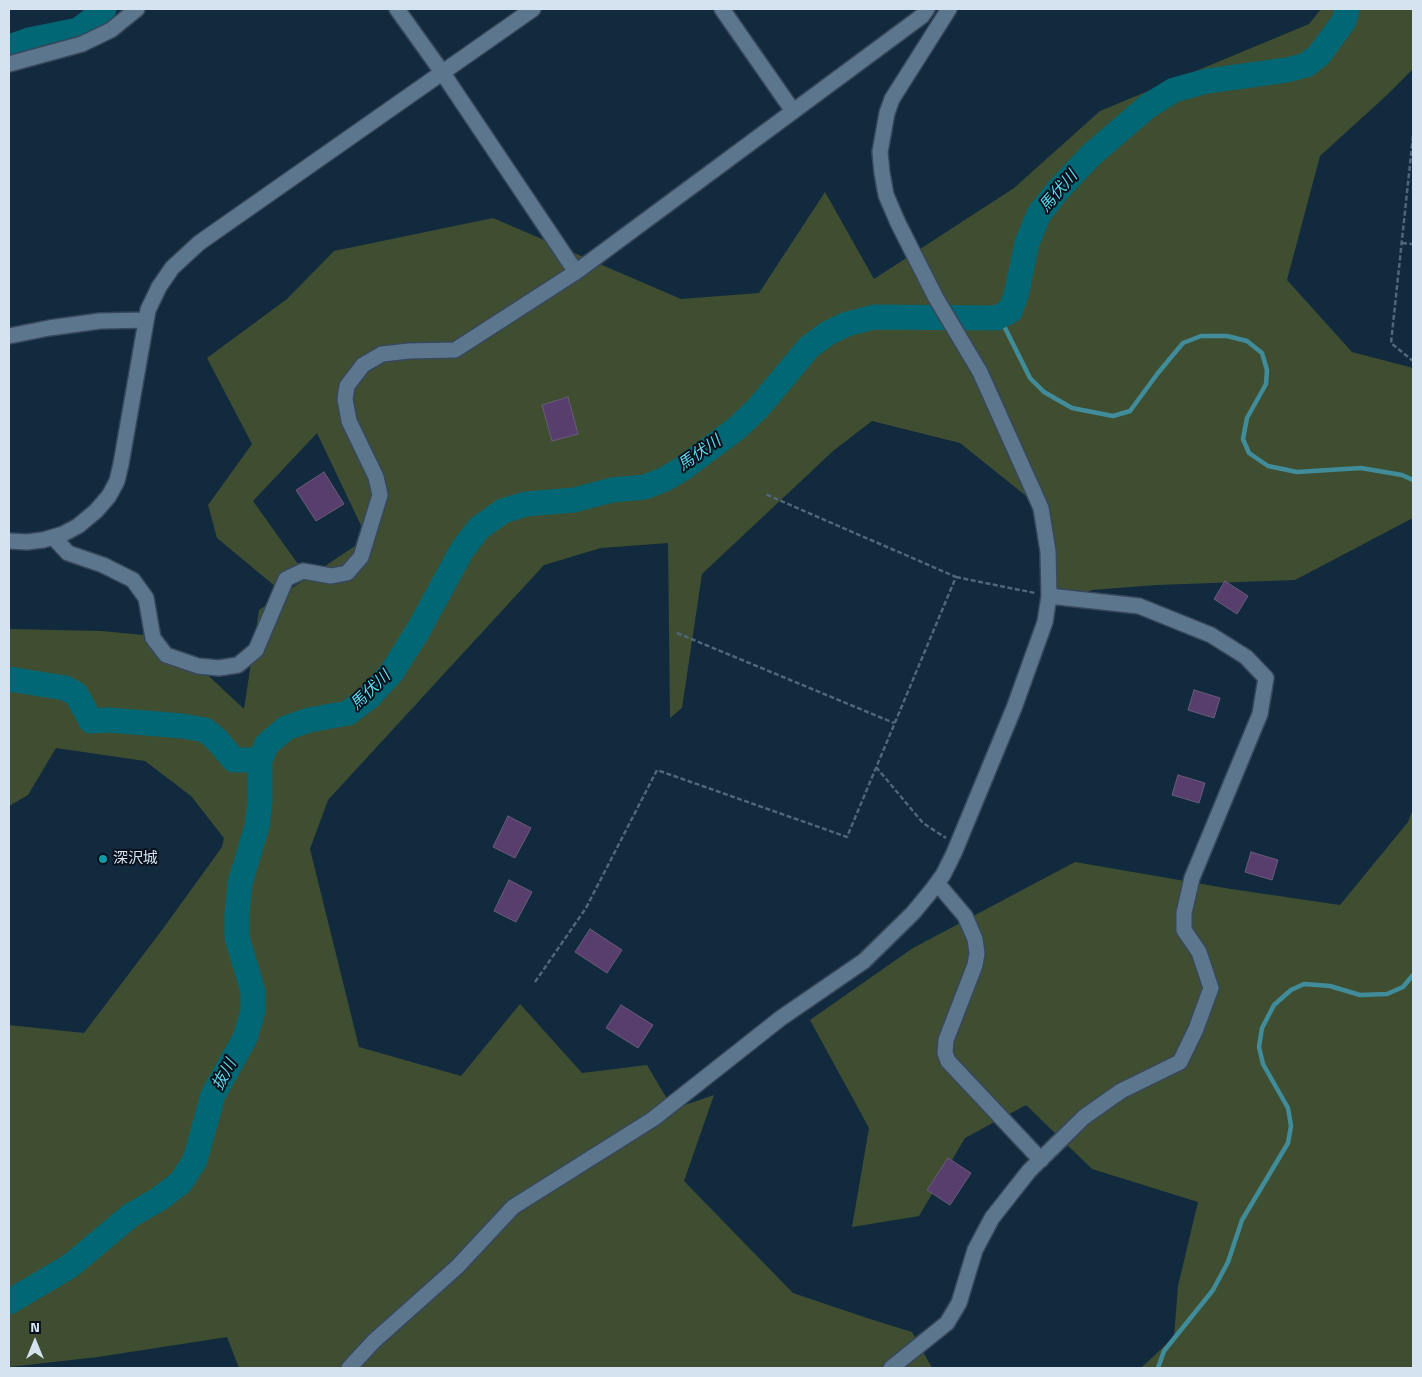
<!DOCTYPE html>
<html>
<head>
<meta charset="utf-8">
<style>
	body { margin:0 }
	#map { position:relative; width:1422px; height:1377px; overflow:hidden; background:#122a3e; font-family:"Titillium Web",sans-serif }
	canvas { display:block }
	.frame { position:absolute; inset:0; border:10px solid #d5e3f1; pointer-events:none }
	.north { position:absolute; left:10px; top:1317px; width:50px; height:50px; -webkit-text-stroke:4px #08111b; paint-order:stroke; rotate:0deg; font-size:14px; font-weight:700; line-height:20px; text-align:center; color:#d5e3f1 }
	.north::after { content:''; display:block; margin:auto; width:18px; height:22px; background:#d5e3f1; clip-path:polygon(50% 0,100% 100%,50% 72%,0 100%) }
</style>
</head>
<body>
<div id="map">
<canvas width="1422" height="1377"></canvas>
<div class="frame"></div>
<div class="north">N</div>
</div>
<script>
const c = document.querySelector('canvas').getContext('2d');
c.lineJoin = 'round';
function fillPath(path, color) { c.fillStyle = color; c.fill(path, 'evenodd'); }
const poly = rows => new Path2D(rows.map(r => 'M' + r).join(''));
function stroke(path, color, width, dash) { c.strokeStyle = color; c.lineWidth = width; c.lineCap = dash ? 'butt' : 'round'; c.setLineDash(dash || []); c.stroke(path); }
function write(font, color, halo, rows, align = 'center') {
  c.font = font + ' "Titillium Web","Noto Sans JP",sans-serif'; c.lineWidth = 4; c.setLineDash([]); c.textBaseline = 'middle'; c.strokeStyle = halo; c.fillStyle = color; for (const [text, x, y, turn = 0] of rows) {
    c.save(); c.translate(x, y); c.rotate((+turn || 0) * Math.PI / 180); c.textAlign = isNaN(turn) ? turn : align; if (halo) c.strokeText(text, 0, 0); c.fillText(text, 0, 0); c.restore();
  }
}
fillPath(poly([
	[1321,9,1413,9,1413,69,1387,95,1320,156,1287,280,1352,352,1413,368,1413,518,1295,580,1157,585,1092,590,1057,604,1041,508,960,443,872,421,833,451,702,574,682,708,670,718,668,543,601,548,544,565,328,800,310,849,359,1047,461,1076,520,1004,582,1073,647,1065,673,1109,714,1095,684,1181,793,1293,867,1318,912,1332,932,1368,239,1368,227,1337,98,1357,9,1367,9,1025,84,1033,162,930,222,847,224,838,191,796,145,761,56,748,28,795,9,806,9,629,101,631,144,635,198,666,244,709,259,610,367,538,317,433,253,501,303,571,276,587,217,538,208,505,252,444,207,358,287,299,334,251,493,218,681,299,759,293,825,192,874,279,1014,188,1100,111,1309,24],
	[1413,809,1413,1368,1141,1368,1174,1337,1178,1286,1198,1202,1092,1169,1026,1105,965,1138,919,1216,852,1227,869,1128,810,1020,913,948,1075,862,1231,889,1340,905,1408,822]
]), '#3f4e31');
stroke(poly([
	[999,316,1030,378,1044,392,1072,408,1113,416,1130,411,1158,373,1183,343,1201,336,1227,336,1247,341,1262,353,1267,370,1266,384,1247,418,1243,439,1249,453,1268,466,1297,472,1361,468,1402,475,1413,480],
	[1158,1368,1164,1351,1213,1290,1228,1262,1242,1220,1288,1143,1291,1126,1288,1108,1263,1064,1259,1047,1262,1028,1274,1005,1291,990,1304,984,1330,986,1360,995,1387,994,1403,987,1413,975]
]), '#418c9a', 4.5);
stroke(poly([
	[9,47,29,40,78,30,101,13,104,9],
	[9,679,65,688,76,694,91,721,109,720,182,726,205,730,216,739,234,760,260,760],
	[9,1302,70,1266,131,1215,159,1199,181,1182,195,1160,213,1095,245,1038,253,1011,253,991,237,938,237,912,240,883,257,826,260,802,260,760,267,744,286,728,309,720,348,713,369,697,392,672,419,629,462,550,479,528,503,511,526,504,574,500,612,490,645,487,665,479,682,469,737,428,758,408,809,347,828,333,847,324,874,317,996,318,1010,311,1016,295,1027,243,1039,214,1058,190,1091,155,1148,106,1174,90,1207,81,1287,70,1306,65,1319,55,1344,21,1347,9]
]), '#026775', 25);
const building = poly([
	[568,397,578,434,552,441,542,405,568,397],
	[324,472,344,504,316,521,296,490,324,472],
	[1225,581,1248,596,1237,614,1214,599,1225,581],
	[1194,690,1220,698,1214,718,1188,710,1194,690],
	[1178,775,1205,783,1199,803,1172,795,1178,775],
	[508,816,531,828,515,858,493,847,508,816],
	[1251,852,1278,860,1272,880,1245,872,1251,852],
	[509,880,532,892,516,922,494,911,509,880],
	[590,929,622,950,607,973,575,952,590,929],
	[621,1005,653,1025,638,1048,606,1028,621,1005],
	[948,1158,971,1173,950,1205,927,1190,948,1158]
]);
fillPath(building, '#573e6d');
stroke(building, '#6a5c79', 1);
const minor = poly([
	[397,9,442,72,576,272],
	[722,9,793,111],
	[9,64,82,44,111,30,137,9],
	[9,336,49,328,100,321,146,320],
	[53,537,68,553,103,565,133,580,146,598,153,638,166,655,198,666,219,668,238,665,256,650,286,579,303,571,331,576,347,573,361,557,380,495,376,477,349,421,345,399,347,386,363,365,382,354,409,351,455,350,576,272,922,16,927,9],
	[9,541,27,542,43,540,63,534,78,526,96,511,109,496,117,481,121,464,148,310,159,287,172,268,199,243,533,9],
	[937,883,965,916,975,939,977,953,975,965,946,1040,945,1053,948,1061,1041,1160],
	[349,1368,374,1341,457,1267,513,1207,653,1119,781,1018,864,961,913,913,932,890,943,875,954,853,1014,708,1045,622,1049,596,1048,551,1041,508,980,372,936,298,898,223,886,195,882,173,880,152,887,113,892,99,949,9],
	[891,1368,947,1323,959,1303,975,1250,992,1218,1029,1171,1084,1117,1121,1091,1180,1062,1196,1029,1211,988,1199,952,1184,930,1184,913,1192,878,1260,714,1266,678,1246,657,1211,635,1139,606,1049,596]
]);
stroke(minor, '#37485a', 18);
stroke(poly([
	[1413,136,1391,343,1413,361],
	[1402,243,1413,244],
	[956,577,1035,593],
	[677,633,894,723],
	[876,767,923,823,946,838],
	[535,982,586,908,657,770,847,837,956,577,765,494]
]), '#516678', 2.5, [5, 2.5]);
stroke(minor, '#5c768e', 15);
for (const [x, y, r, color] of [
	[103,859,5,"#0f9aa8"]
]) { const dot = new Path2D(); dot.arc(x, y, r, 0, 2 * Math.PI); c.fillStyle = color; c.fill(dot); stroke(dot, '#08111b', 2); }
write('15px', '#d5e3f1', '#08111b', [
	["深沢城",113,859]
], 'left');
write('italic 16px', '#5ed8ec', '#08111b', [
	["馬伏川",1059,192,-49],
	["馬伏川",700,454,-35],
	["馬伏川",371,691,-44],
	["抜川",225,1075,-61]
]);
</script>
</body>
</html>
